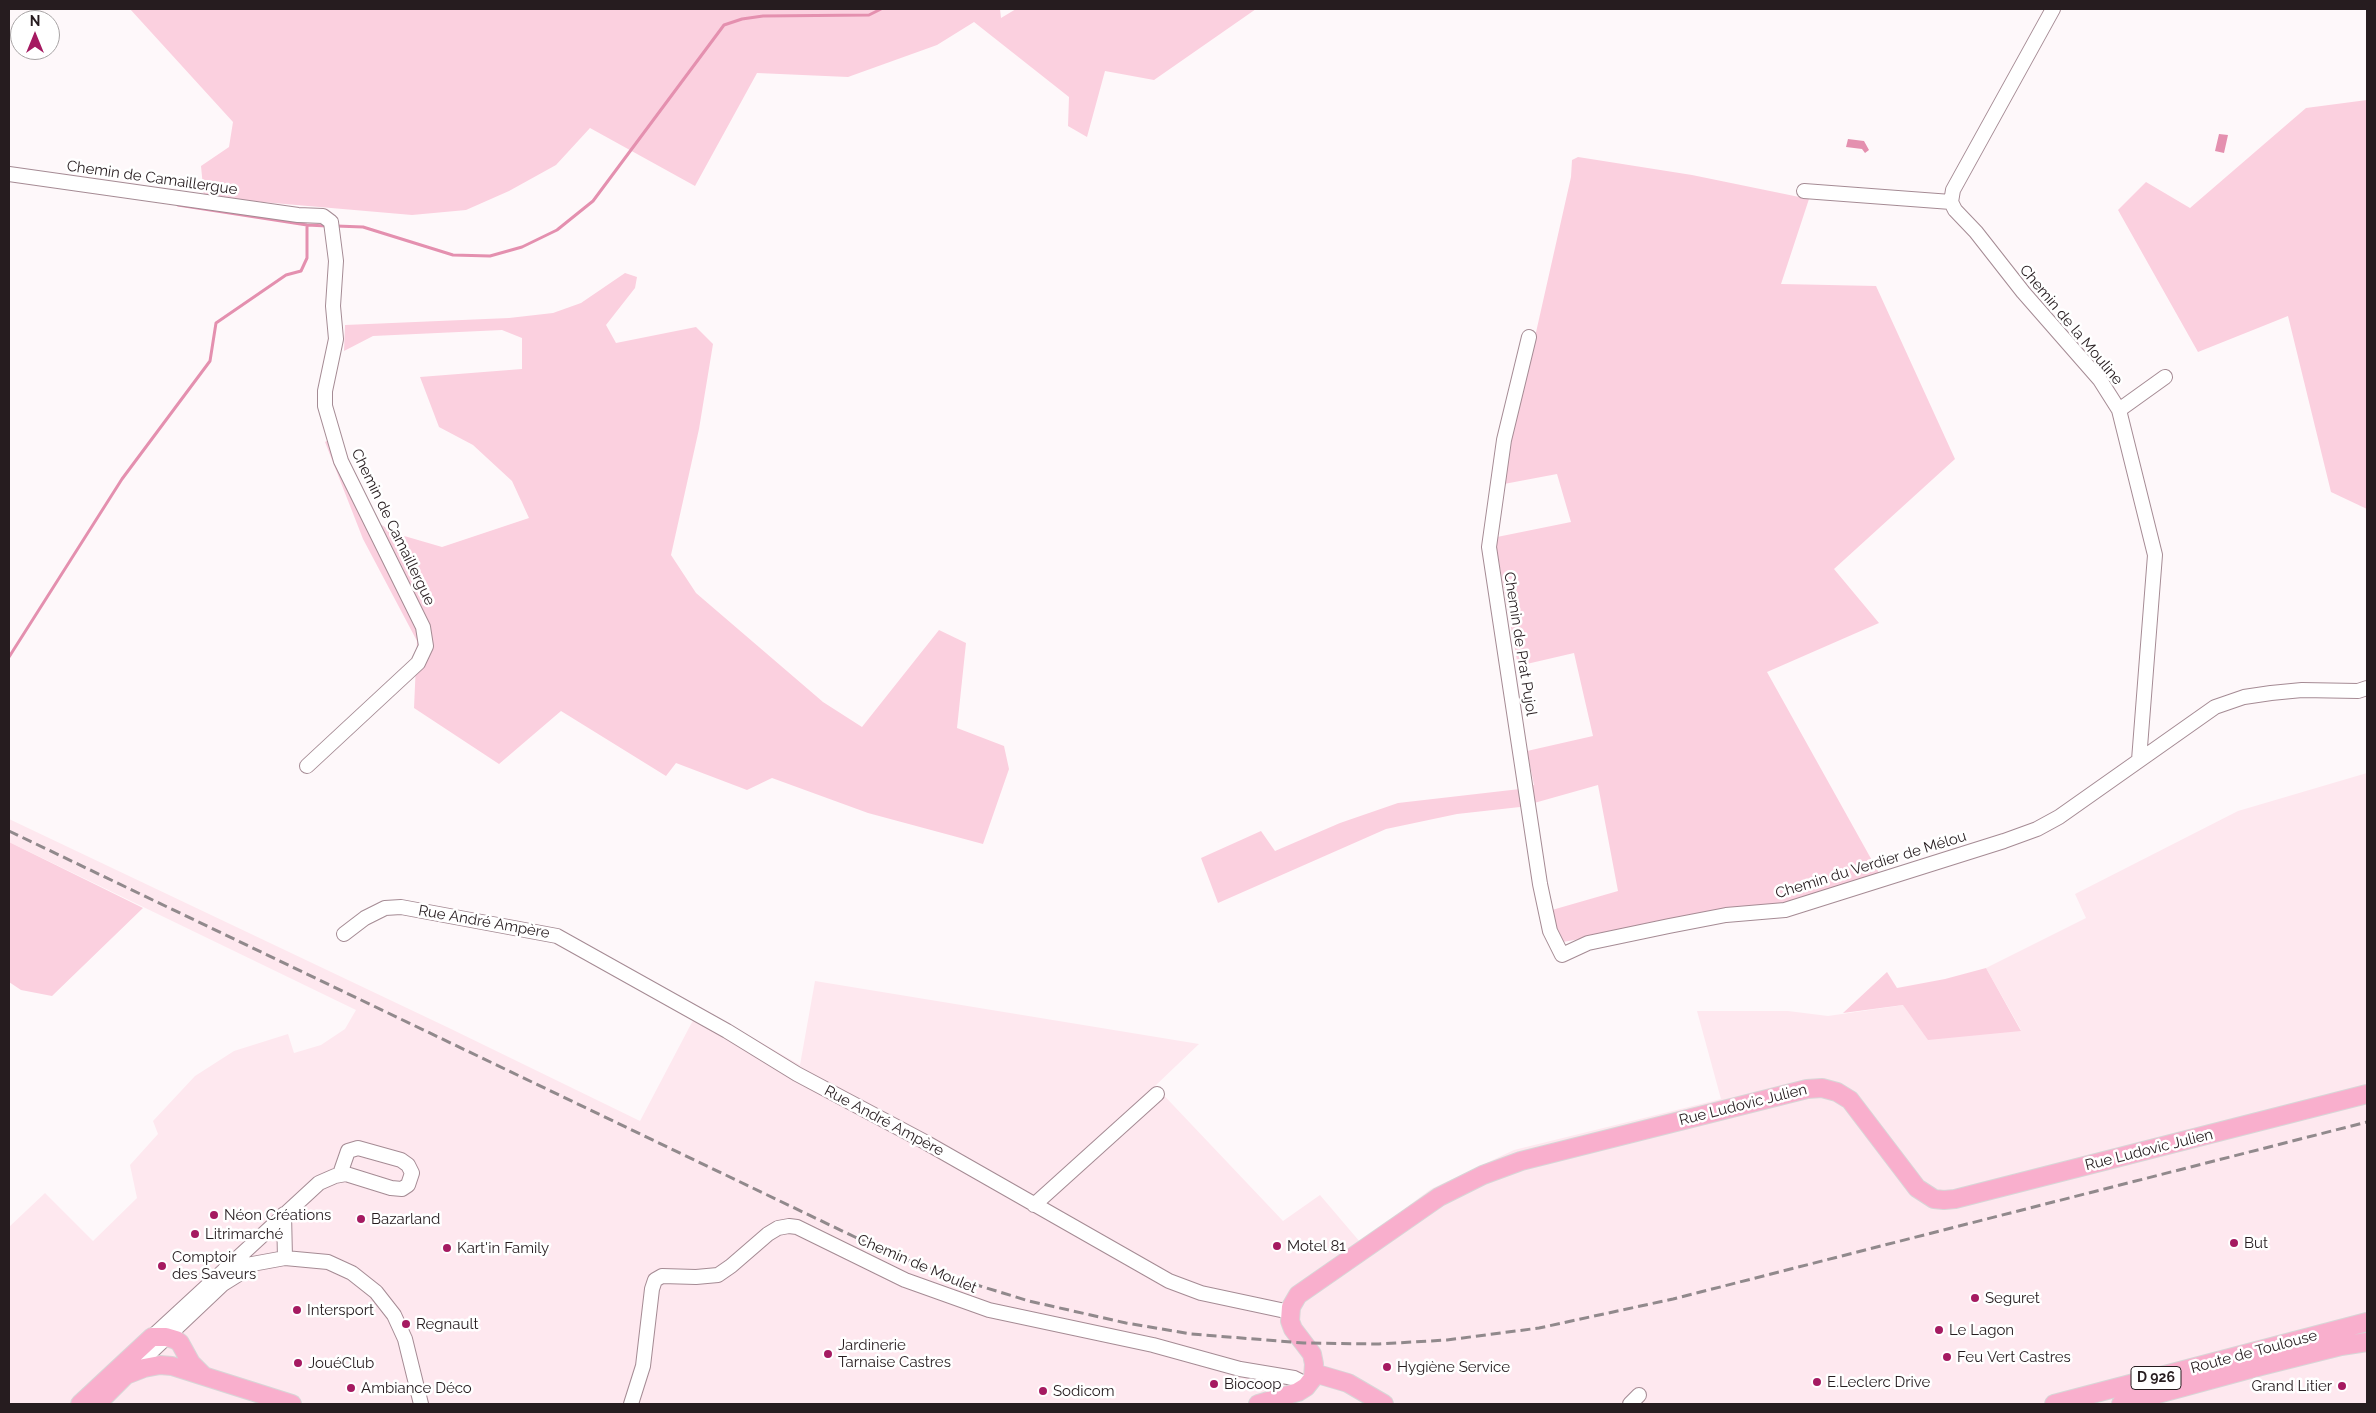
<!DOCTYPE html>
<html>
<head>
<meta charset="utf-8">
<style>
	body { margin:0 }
	#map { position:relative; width:2376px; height:1413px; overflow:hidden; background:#fef8fa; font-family:Raleway,sans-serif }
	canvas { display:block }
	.frame { position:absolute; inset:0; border:10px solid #261c1f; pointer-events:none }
	.north { position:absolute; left:10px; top:10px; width:50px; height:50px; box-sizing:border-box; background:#fff; border:1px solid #a8a4a5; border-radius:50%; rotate:0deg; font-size:14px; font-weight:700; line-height:20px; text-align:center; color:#261c1f }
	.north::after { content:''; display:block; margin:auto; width:18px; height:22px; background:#a51a61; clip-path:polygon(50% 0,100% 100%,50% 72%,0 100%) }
</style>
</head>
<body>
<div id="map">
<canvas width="2376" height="1413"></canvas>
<div class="frame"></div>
<div class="north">N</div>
</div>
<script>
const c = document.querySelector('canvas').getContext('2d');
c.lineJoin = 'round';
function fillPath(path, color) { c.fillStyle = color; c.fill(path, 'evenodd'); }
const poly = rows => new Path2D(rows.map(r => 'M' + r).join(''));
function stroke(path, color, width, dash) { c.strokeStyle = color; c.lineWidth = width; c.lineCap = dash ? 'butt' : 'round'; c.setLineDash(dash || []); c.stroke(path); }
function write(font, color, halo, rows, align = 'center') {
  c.font = font + ' Raleway,sans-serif'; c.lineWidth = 5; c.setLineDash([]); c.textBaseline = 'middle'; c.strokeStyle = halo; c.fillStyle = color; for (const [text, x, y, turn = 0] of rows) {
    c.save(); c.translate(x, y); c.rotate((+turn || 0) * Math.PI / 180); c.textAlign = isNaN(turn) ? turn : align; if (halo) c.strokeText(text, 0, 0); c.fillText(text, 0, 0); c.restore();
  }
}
fillPath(poly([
	[2367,773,2367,1404,9,1404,9,1227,45,1193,93,1241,137,1198,130,1165,158,1134,153,1121,195,1076,234,1051,288,1034,294,1053,321,1045,345,1029,356,1010,9,842,9,819,449,1028,640,1121,700,1007,800,1065,815,981,1199,1044,1155,1086,1283,1221,1320,1195,1360,1242,1431,1189,1514,1150,1721,1099,1697,1011,1788,1011,1828,1016,1904,1005,2021,1030,1986,968,2086,918,2075,894,2238,811],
	[1305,1332,1320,1351,1298,1351,1286,1333]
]), '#fee8ef');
fillPath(poly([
	[130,9,1000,9,1001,18,1016,9,1256,9,1154,80,1105,71,1087,137,1068,126,1069,97,974,22,937,45,848,77,757,73,695,186,590,128,556,165,509,191,466,210,412,215,204,197,201,166,229,147,233,122],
	[2367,100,2367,509,2331,492,2288,316,2198,352,2118,210,2146,182,2190,208,2306,108],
	[1578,157,1692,175,1809,199,1781,284,1876,286,1955,459,1834,569,1879,623,1767,672,1879,873,1804,899,1563,942,1557,933,1552,910,1618,891,1598,785,1520,807,1457,814,1386,829,1218,903,1201,858,1261,831,1275,851,1340,823,1398,803,1520,789,1534,785,1527,751,1593,736,1574,653,1518,666,1497,551,1497,537,1571,522,1557,474,1504,484,1507,461,1571,177,1572,160],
	[625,273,637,277,635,288,606,325,616,343,696,327,713,344,699,429,671,555,696,593,823,702,862,727,939,630,966,643,957,728,1004,746,1009,769,983,844,868,813,772,778,747,790,676,763,666,776,561,711,499,764,414,708,417,641,363,539,325,442,338,434,374,520,394,533,442,547,529,518,512,481,473,445,439,427,420,377,522,369,522,338,502,330,373,336,344,351,345,325,509,318,553,313,581,303],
	[9,842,143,908,52,996,21,990,9,982],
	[1986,968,2021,1031,1928,1040,1903,1005,1843,1013,1887,972,1897,988,1945,979]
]), '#fbd0df');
fillPath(poly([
	[2219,134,2228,135,2224,153,2215,151],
	[1848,139,1864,141,1869,150,1865,153,1862,149,1846,147]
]), '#e490af');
stroke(poly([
	[178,205,307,225,327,226],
	[336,226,363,227,453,255,490,256,522,247,557,230,593,201,724,25,742,19,763,16,869,15,881,9],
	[9,657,122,479,210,361,216,323,286,275,301,271,307,258,307,225]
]), '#e490af', 3);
const minor = poly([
	[2053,9,1953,190,1951,202,1955,210,1976,232,2023,292,2100,380,2119,410,2155,555,2139,760],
	[9,174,298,215,323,216,331,222,336,261,333,306,336,339,325,391,325,406,341,461,423,627,426,646,418,663,307,766],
	[1804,191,1951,202],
	[1529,337,1504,440,1489,547,1540,884,1550,931,1562,955,1588,943,1669,926,1726,915,1785,910,2004,841,2037,829,2059,817,2215,707,2244,697,2271,693,2302,690,2358,691,2367,688],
	[2119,410,2165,377],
	[344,934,365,918,385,908,401,907,557,936,727,1031,797,1074,925,1142,1169,1281,1201,1293,1290,1312],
	[1034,1205,1157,1094],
	[284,1214,285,1258],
	[225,1269,285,1258,328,1262,352,1273,376,1292,394,1315,405,1339,421,1404],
	[152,1337,319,1183,335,1176,346,1174,391,1188,402,1189,408,1185,412,1173,408,1165,401,1160,358,1148,348,1151,340,1174],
	[130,1372,223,1284,247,1269],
	[631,1404,643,1366,652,1289,655,1280,662,1276,696,1277,718,1275,731,1266,768,1234,778,1228,789,1226,797,1227,905,1280,989,1310,1153,1345,1240,1369,1294,1378,1308,1385],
	[1630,1404,1639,1395]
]);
const major = poly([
	[1314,1373,1348,1383,1384,1404],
	[80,1404,152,1337,166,1337,176,1340,180,1343,191,1363,204,1376],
	[97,1404,126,1375,144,1368,160,1365,172,1366,292,1404],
	[1258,1404,1298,1392,1306,1387,1313,1378,1314,1364,1312,1354,1293,1329,1290,1321,1291,1307,1298,1295,1439,1197,1483,1175,1521,1161,1807,1089,1822,1088,1837,1092,1850,1100,1917,1188,1934,1199,1944,1200,1955,1199,2367,1094],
	[2054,1404,2367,1322],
	[2121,1404,2261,1366,2341,1346,2367,1342]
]);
stroke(minor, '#a58b94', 16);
stroke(major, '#d8d6d7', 20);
stroke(minor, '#fff', 14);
stroke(major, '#f9afcd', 18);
stroke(poly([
	[9,831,884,1251,967,1282,1029,1301,1126,1323,1191,1334,1304,1343,1379,1344,1447,1340,1539,1328,1673,1299,2367,1122]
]), '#91898c', 3, [10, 5]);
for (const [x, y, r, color] of [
	[214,1215,5,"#a51a61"],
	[361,1219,5,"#a51a61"],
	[195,1234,5,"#a51a61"],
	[2234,1243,5,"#a51a61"],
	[1277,1246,5,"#a51a61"],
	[447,1248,5,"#a51a61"],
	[162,1266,5,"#a51a61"],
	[1975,1298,5,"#a51a61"],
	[297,1310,5,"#a51a61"],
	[406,1324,5,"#a51a61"],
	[1939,1330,5,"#a51a61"],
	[828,1354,5,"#a51a61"],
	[1947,1357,5,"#a51a61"],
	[298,1363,5,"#a51a61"],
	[1387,1367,5,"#a51a61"],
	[1817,1382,5,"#a51a61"],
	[1214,1384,5,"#a51a61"],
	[2342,1386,5,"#a51a61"],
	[351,1388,5,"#a51a61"],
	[1043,1391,5,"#a51a61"]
]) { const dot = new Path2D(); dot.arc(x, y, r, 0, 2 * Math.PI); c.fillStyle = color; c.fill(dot); stroke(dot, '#fff', 2); }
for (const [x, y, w] of [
	[2156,1378,50]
]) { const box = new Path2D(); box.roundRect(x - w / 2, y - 11.5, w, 23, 4); c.fillStyle = '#fff'; c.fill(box); stroke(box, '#261c1f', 1); }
write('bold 14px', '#261c1f', null, [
	["D 926",2156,1378]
]);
write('15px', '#261c1f', '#fff', [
	["Chemin de Camaillergue",152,178,8],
	["Chemin de la Mouline",2071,325,50],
	["Chemin de Camaillergue",393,527,64],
	["Chemin de Prat Pujol",1520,644,81],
	["Chemin du Verdier de Mélou",1871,865,-17],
	["Rue André Ampère",484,922,10],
	["Rue Ludovic Julien",1743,1105,-14],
	["Rue André Ampère",884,1121,28],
	["Rue Ludovic Julien",2149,1150,-14],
	["Chemin de Moulet",917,1264,23],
	["Route de Toulouse",2254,1352,-15]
]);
write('15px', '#261c1f', '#fff', [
	["Néon Créations",224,1215],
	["Bazarland",371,1219],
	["Litrimarché",205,1234],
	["But",2244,1243],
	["Motel 81",1287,1246],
	["Kart'in Family",457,1248],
	["Comptoir",172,1257],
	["des Saveurs",172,1274],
	["Seguret",1985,1298],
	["Intersport",307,1310],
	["Regnault",416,1324],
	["Le Lagon",1949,1330],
	["Jardinerie",838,1345],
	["Tarnaise Castres",838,1362],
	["Feu Vert Castres",1957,1357],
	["JouéClub",308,1363],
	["Hygiène Service",1397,1367],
	["E.Leclerc Drive",1827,1382],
	["Biocoop",1224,1384],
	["Grand Litier",2332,1386,"right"],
	["Ambiance Déco",361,1388],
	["Sodicom",1053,1391]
], 'left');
</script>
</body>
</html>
